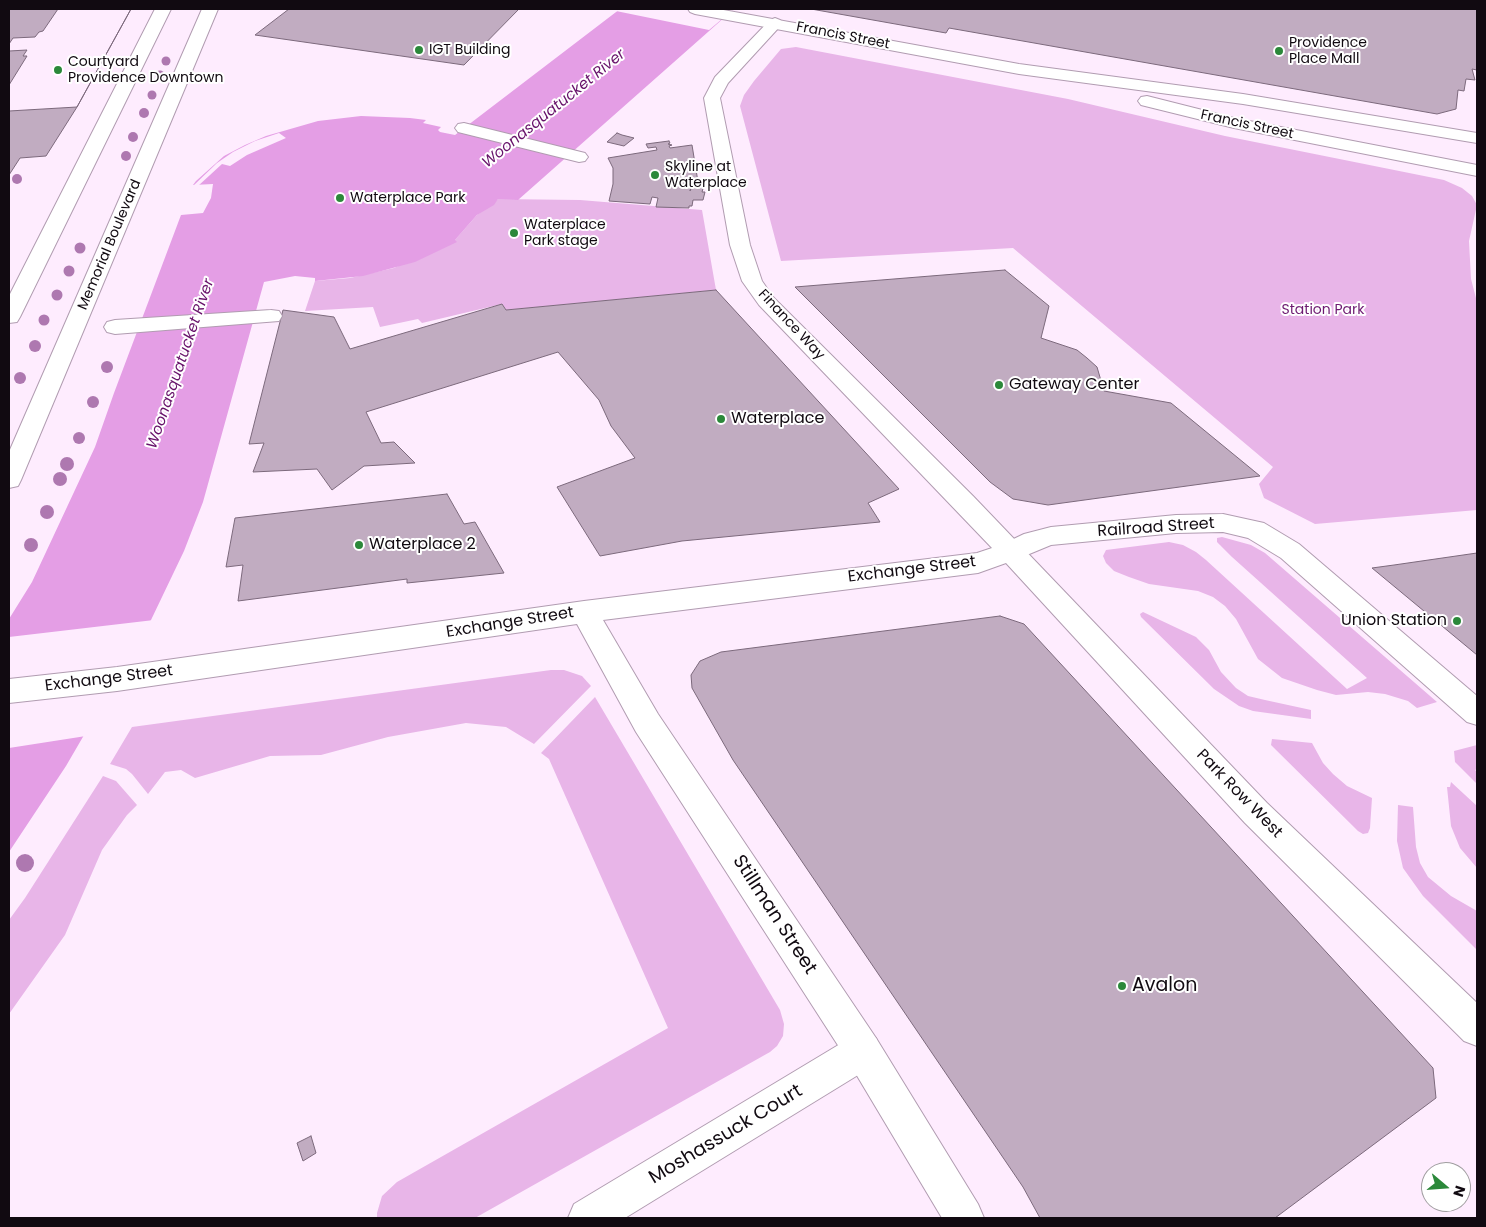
<!DOCTYPE html>
<html>
<head>
<meta charset="utf-8">
<style>
	body { margin:0 }
	#map { position:relative; width:1486px; height:1227px; overflow:hidden; background:#feecfe; font-family:Poppins,sans-serif }
	canvas { display:block }
	.frame { position:absolute; inset:0; border:10px solid #110a11; pointer-events:none }
	.north { position:absolute; left:1421px; top:1162px; width:50px; height:50px; box-sizing:border-box; background:#fff; border:1px solid #a09da0; border-radius:50%; rotate:108deg; font-size:14px; font-weight:700; line-height:20px; text-align:center; color:#110a11 }
	.north::after { content:''; display:block; margin:auto; width:18px; height:22px; background:#2b883a; clip-path:polygon(50% 0,100% 100%,50% 72%,0 100%) }
</style>
</head>
<body>
<div id="map">
<canvas width="1486" height="1227"></canvas>
<div class="frame"></div>
<div class="north">N</div>
</div>
<script>
const c = document.querySelector('canvas').getContext('2d');
c.lineJoin = 'round';
function fillPath(path, color) { c.fillStyle = color; c.fill(path, 'evenodd'); }
const poly = rows => new Path2D(rows.map(r => 'M' + r).join(''));
function stroke(path, color, width, dash) { c.strokeStyle = color; c.lineWidth = width; c.lineCap = dash ? 'butt' : 'round'; c.setLineDash(dash || []); c.stroke(path); }
function write(font, color, halo, rows, align = 'center') {
  c.font = font + ' Poppins,sans-serif'; c.lineWidth = 4; c.setLineDash([]); c.textBaseline = 'middle'; c.strokeStyle = halo; c.fillStyle = color; for (const [text, x, y, turn = 0] of rows) {
    c.save(); c.translate(x, y); c.rotate((+turn || 0) * Math.PI / 180); c.textAlign = isNaN(turn) ? turn : align; if (halo) c.strokeText(text, 0, 0); c.fillText(text, 0, 0); c.restore();
  }
}
fillPath(poly([
	[796,47,1068,99,1225,136,1444,180,1462,188,1472,196,1477,205,1469,241,1471,279,1477,302,1477,510,1315,524,1264,498,1259,484,1273,467,1013,248,781,261,740,106,744,95,754,81,781,49],
	[498,199,580,200,702,210,716,290,506,310,502,304,422,323,418,319,380,327,373,307,305,311,315,281,350,278,394,268,454,241,477,215],
	[1222,537,1251,545,1265,553,1437,702,1417,708,1408,701,1385,694,1368,692,1336,695,1317,690,1282,678,1258,659,1236,619,1225,606,1213,597,1198,591,1149,584,1129,577,1114,571,1106,563,1103,556,1106,550,1169,542,1183,545,1196,552,1206,560,1347,689,1367,678,1232,557,1217,542,1217,538],
	[1143,612,1196,637,1209,650,1221,672,1236,688,1248,696,1265,700,1311,710,1311,719,1253,711,1239,706,1214,689,1141,617,1140,614],
	[551,670,564,670,582,676,591,686,534,744,506,727,466,723,388,737,321,755,270,756,195,778,181,770,165,772,148,794,132,774,126,769,110,764,132,727],
	[595,697,780,1010,784,1024,783,1036,777,1046,770,1052,475,1218,377,1218,377,1213,382,1196,397,1182,668,1028,549,759,541,753],
	[1272,739,1312,743,1323,763,1333,774,1347,786,1372,798,1370,828,1368,833,1363,834,1358,831,1271,745],
	[1477,745,1477,769,1475,770,1477,772,1477,784,1455,762,1454,751],
	[103,776,116,781,137,805,127,815,102,850,65,935,9,1014,9,920,25,898],
	[1451,782,1477,806,1477,868,1460,848,1451,826,1447,787,1450,787],
	[1398,805,1413,807,1416,847,1420,863,1428,877,1451,896,1477,911,1477,950,1423,896,1403,868,1397,841]
]), '#e8b5e8');
fillPath(poly([
	[620,9,734,9,518,200,498,199,494,205,477,215,455,240,457,242,415,262,363,276,315,281,315,278,295,276,264,282,203,502,184,551,151,620,66,766,9,852,9,619,32,582,95,447,114,393,181,215,203,213,211,198,213,184,193,185,196,181,224,156,245,145,266,136,318,121,361,116,410,118,426,120,423,123,441,127,438,130,440,132,455,135]
]), '#e49ee5');
fillPath(poly([
	[620,9,734,9,709,30,616,11],
	[279,133,286,138,247,155,230,166,222,164,198,186,193,186,217,163,233,152,255,141],
	[154,620,86,736,9,748,9,637]
]), '#feecfe');
const building = poly([
	[9,9,131,9,77,107,46,156,20,158,9,175,9,9],
	[58,9,131,9,77,107,9,111,9,85,27,56,23,56,27,50,9,51,9,44,13,38,35,37,39,32,43,31,58,9],
	[289,9,519,9,464,65,255,35,289,9],
	[811,9,1477,9,1477,70,1472,69,1475,80,1466,79,1464,91,1458,90,1456,109,1437,114,949,28,946,33,811,9],
	[617,133,622,135,634,138,624,146,607,142,617,133],
	[669,141,670,143,668,144,672,145,669,146,670,148,692,145,698,182,692,182,690,191,693,184,704,185,702,192,705,192,703,200,693,200,692,206,689,206,689,208,656,207,658,198,652,197,650,204,609,201,613,184,613,168,608,158,657,150,656,147,648,148,646,144,669,141],
	[1005,270,1049,306,1041,338,1077,350,1087,358,1097,367,1104,391,1171,403,1260,476,1048,505,1013,499,990,482,795,287,1005,270],
	[716,290,899,489,868,503,880,522,682,541,600,556,557,487,635,458,611,426,599,400,558,352,366,412,381,443,394,442,415,463,364,466,332,490,317,469,253,472,264,443,249,444,283,310,334,317,350,349,502,304,506,310,716,290],
	[447,494,464,524,475,522,504,573,407,583,407,579,238,601,243,565,226,567,235,518,447,494],
	[1477,553,1477,655,1372,568,1394,565,1477,553],
	[1000,616,1024,624,1433,1068,1436,1098,1275,1218,1040,1218,1023,1187,733,760,692,688,691,675,700,661,721,652,1000,616],
	[311,1136,316,1153,303,1161,297,1143,311,1136]
]);
fillPath(building, '#c1acc1');
stroke(building, '#7c697c', 1);
const pedestrian = poly([
	[464,123,585,153,588,157,585,161,579,162,458,132,455,128,458,124,464,123],
	[271,310,279,311,282,316,279,321,115,334,107,332,104,327,107,322,115,320,271,310]
]);
const minor = poly([
	[1223,514,1264,523,1299,544,1477,696,1477,725,1467,722,1281,558,1248,538,1223,532,1176,533,1051,545,1010,562,1001,559,997,552,1001,545,1024,534,1051,527,1176,515,1223,514],
	[863,1033,876,1038,881,1051,876,1064,625,1218,568,1218,574,1204,850,1038,863,1033]
]);
const tertiary = poly([
	[775,18,780,20,783,23,728,83,720,98,750,245,762,281,773,297,973,496,1267,803,1477,1003,1477,1046,1464,1041,1245,823,1006,563,978,573,603,620,658,714,876,1038,978,1204,984,1218,942,1218,850,1064,636,732,577,624,117,691,9,703,9,679,117,667,584,601,977,553,992,548,759,305,742,281,730,245,704,98,715,77,770,20,775,18]
]);
const secondary = poly([
	[688,9,718,9,1019,64,1243,94,1477,133,1477,143,1243,104,1019,74,695,14,690,12,688,9],
	[1147,96,1234,118,1477,165,1477,176,1234,128,1141,105,1138,101,1141,97,1147,96]
]);
const primary = poly([
	[155,9,171,9,20,317,17,322,9,323,9,296,155,9],
	[202,9,218,9,21,480,18,486,9,488,9,452,202,9]
]);
stroke(pedestrian, '#b19cb1', 2);
stroke(minor, '#b19cb1', 2);
stroke(tertiary, '#b19cb1', 2);
stroke(secondary, '#b19cb1', 2);
stroke(primary, '#b19cb1', 2);
fillPath(pedestrian, '#fff');
fillPath(minor, '#fff');
fillPath(tertiary, '#fff');
fillPath(secondary, '#fff');
fillPath(primary, '#fff');
c.fillStyle = '#ae78b0';
for (const [x, y, r] of [
	[166,61,4.5],
	[160,75,4.5],
	[152,95,4.5],
	[144,113,5],
	[133,137,5],
	[126,156,5],
	[17,179,5],
	[80,248,5.5],
	[69,271,5.5],
	[57,295,5.5],
	[44,320,5.5],
	[35,346,6],
	[107,367,6],
	[20,378,6],
	[93,402,6],
	[79,438,6],
	[67,464,7],
	[60,479,7],
	[47,512,7],
	[31,545,7],
	[25,863,9]
]) { c.beginPath(); c.arc(x, y, r, 0, 2 * Math.PI); c.fill(); }
for (const [x, y, r, color] of [
	[419,50,5,"#2b883a"],
	[1279,51,5,"#2b883a"],
	[58,70,5,"#2b883a"],
	[655,175,5,"#2b883a"],
	[340,198,5,"#2b883a"],
	[514,233,5,"#2b883a"],
	[999,385,5,"#2b883a"],
	[721,419,5,"#2b883a"],
	[359,545,5,"#2b883a"],
	[1457,621,5,"#2b883a"],
	[1122,986,5,"#2b883a"]
]) { const dot = new Path2D(); dot.arc(x, y, r, 0, 2 * Math.PI); c.fillStyle = color; c.fill(dot); stroke(dot, '#fff', 2); }
write('14px', '#110a11', '#fff', [
	["Francis Street",843,36,11],
	["Francis Street",1247,125,12],
	["Memorial Boulevard",110,245,-67],
	["Finance Way",791,325,47]
]);
write('14px', '#110a11', '#fff', [
	["Providence",1289,43],
	["Place Mall",1289,59],
	["IGT Building",429,50],
	["Courtyard",68,62],
	["Providence Downtown",68,78],
	["Skyline at",665,167],
	["Waterplace",665,183],
	["Waterplace Park",350,198],
	["Waterplace",524,225],
	["Park stage",524,241]
], 'left');
write('14px', '#6d1a71', '#fff', [
	["Station Park",1323,310]
]);
write('italic 15px', '#67126a', '#fff', [
	["Woonasquatucket River",554,109,-39],
	["Woonasquatucket River",181,364,-71]
]);
write('16px', '#110a11', '#fff', [
	["Gateway Center",1009,385],
	["Waterplace",731,419],
	["Waterplace 2",369,545],
	["Union Station",1447,621,"right"]
], 'left');
write('16px', '#110a11', '#fff', [
	["Railroad Street",1156,528,-4],
	["Exchange Street",912,570,-7],
	["Exchange Street",510,623,-9],
	["Exchange Street",109,679,-7],
	["Park Row West",1239,794,46]
]);
write('19px', '#110a11', '#fff', [
	["Stillman Street",774,915,57],
	["Moshassuck Court",726,1135,-31]
]);
write('19px', '#110a11', '#fff', [
	["Avalon",1132,986]
], 'left');
</script>
</body>
</html>
